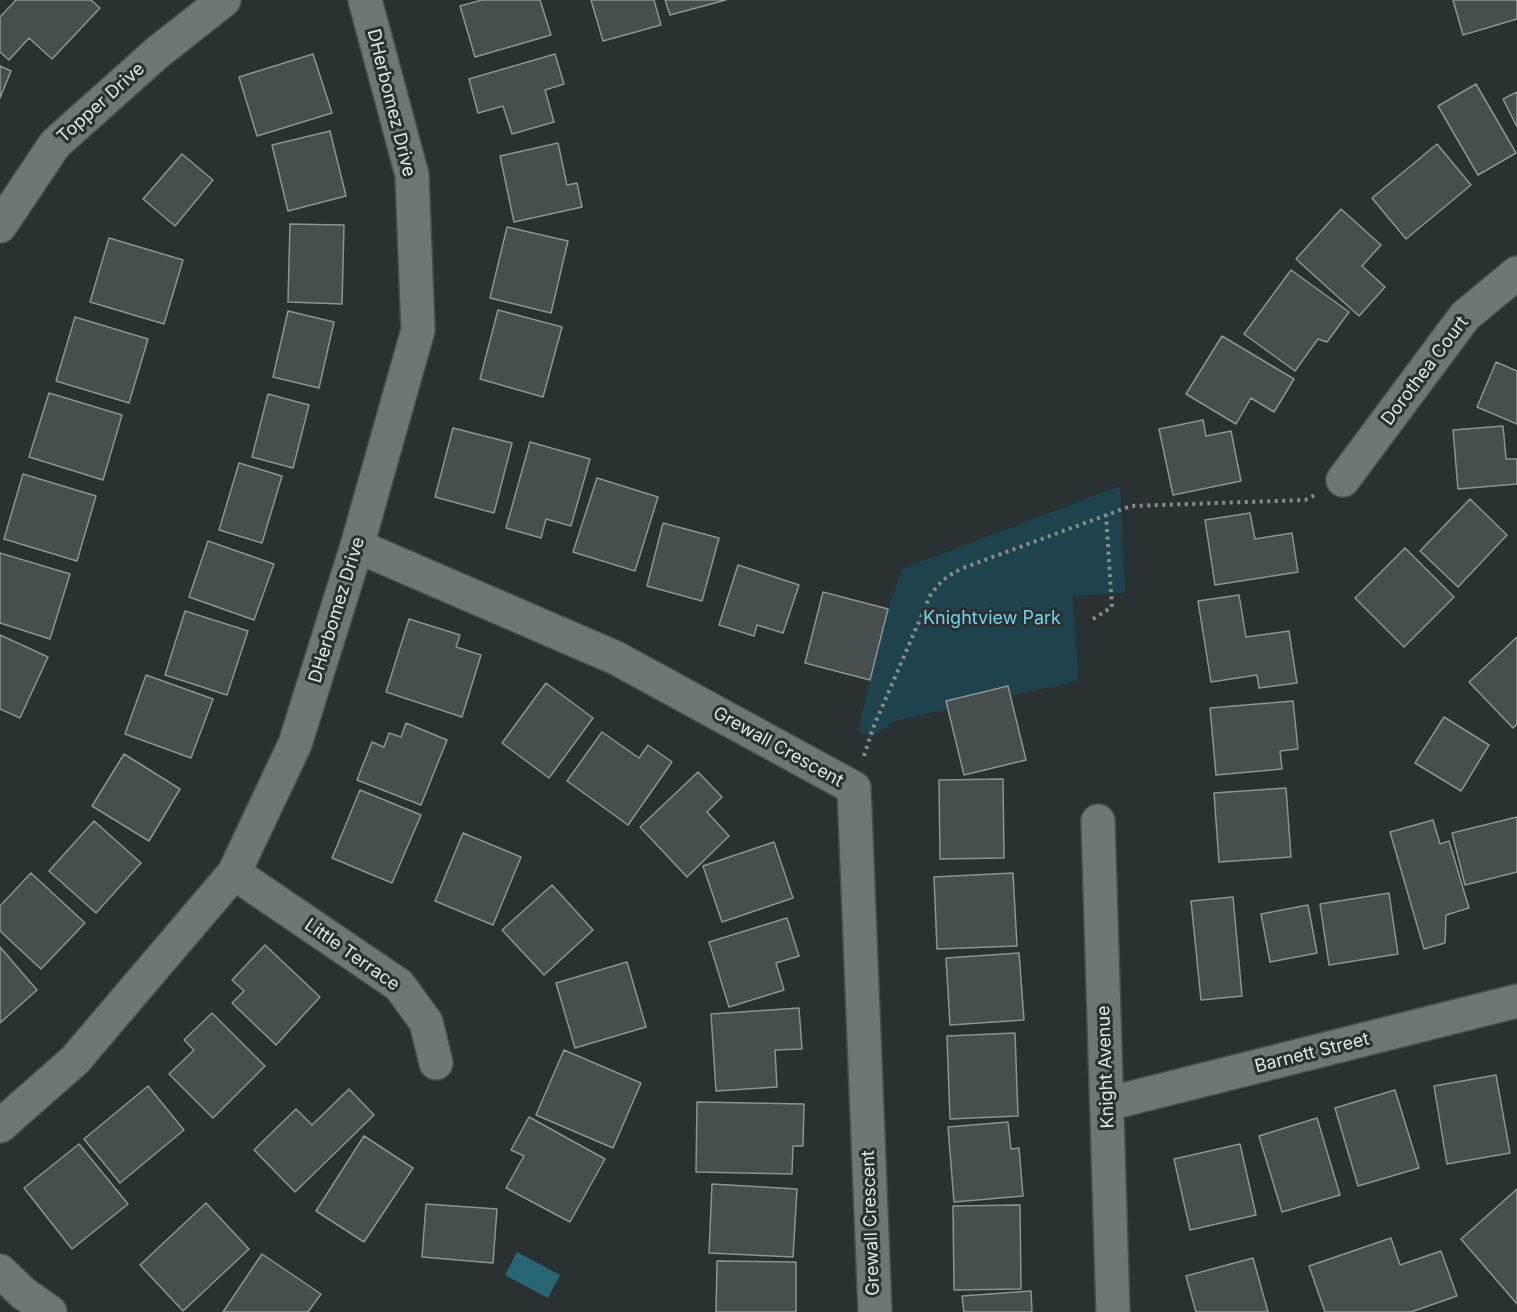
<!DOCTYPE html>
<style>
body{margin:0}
canvas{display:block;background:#2a3133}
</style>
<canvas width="1517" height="1312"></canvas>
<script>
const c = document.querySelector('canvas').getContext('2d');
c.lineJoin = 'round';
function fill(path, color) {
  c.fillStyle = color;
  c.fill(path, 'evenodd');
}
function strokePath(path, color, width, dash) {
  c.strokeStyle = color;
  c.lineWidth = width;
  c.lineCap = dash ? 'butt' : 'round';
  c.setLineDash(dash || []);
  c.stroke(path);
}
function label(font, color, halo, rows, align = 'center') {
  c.font = font + ' Inter,sans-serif';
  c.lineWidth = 6;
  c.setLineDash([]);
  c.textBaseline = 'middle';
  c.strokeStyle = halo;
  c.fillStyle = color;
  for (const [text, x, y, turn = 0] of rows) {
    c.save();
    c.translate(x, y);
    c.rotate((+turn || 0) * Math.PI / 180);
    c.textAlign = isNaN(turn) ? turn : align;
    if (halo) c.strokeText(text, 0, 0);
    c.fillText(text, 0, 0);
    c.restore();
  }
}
const green = new Path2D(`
 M1120,486L1125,593L1073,596L1078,681L894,721L872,738L858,730L888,609L902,569Z`);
const water = new Path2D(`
 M517,1252L560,1275L548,1298L505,1275Z`);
const building = new Path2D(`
 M16,0H91L100,8L52,59L29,38L9,60L0,52V17Z
 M482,0H540L551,35L475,57L460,6Z
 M591,0H654L661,25L603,41Z
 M665,0H726L670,15Z
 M1453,0H1517V19L1463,35Z
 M313,54L332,113L257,136L239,77Z
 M555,54L564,84L545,90L554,122L512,134L503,106L478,113L469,79Z
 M0,66L11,71L0,98Z
 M1476,84L1516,153L1478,175L1438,106Z
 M1517,92V127L1503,99Z
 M330,131L346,196L288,211L272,145Z
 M558,143L567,185L577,183L582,207L514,222L500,156Z
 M1437,144L1471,185L1406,239L1372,198Z
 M182,154L213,180L175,226L143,199Z
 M1341,209L1381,245L1362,266L1385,287L1359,316L1296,259Z
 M290,224L344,225L342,304L288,302Z
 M507,227L568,241L551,313L490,298Z
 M109,238L183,260L164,324L90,302Z
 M1291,270L1349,312L1327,342L1318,339L1295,371L1244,334Z
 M498,310L562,327L543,397L480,379Z
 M288,311L334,322L319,388L273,377Z
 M75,317L148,339L129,403L56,381Z
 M1222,336L1294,379L1274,412L1251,398L1236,424L1186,394Z
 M1496,362L1517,371V424L1477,407Z
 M49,393L122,415L103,480L29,457Z
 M268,394L309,405L293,468L252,457Z
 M1203,420L1206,436L1231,431L1241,481L1173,495L1159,429Z
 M1503,426L1506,459H1517V484L1458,489L1453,430Z
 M453,428L512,443L494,513L435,497Z
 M530,442L590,459L571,526L546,519L541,538L506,528Z
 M239,463L282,476L262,543L219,530Z
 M23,474L96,496L77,561L4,539Z
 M597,478L658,497L635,571L573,552Z
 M1470,499L1507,535L1458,587L1420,551Z
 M1250,513L1255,539L1292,533L1298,572L1215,585L1205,520Z
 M663,523L719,538L702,601L647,586Z
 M208,541L274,564L254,620L189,597Z
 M1405,548L1454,597L1404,647L1355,598Z
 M0,553L70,574L50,639L0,623Z
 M738,565L799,585L783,633L757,625L754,636L719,625Z
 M823,592L888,609L870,680L805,663Z
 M1239,595L1246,637L1289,631L1297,683L1259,688L1257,675L1211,682L1198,601Z
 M185,611L248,631L227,695L165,675Z
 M409,619L460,635L456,647L481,655L462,717L386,692Z
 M0,635L48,657L20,718L0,709Z
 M1517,637V724L1513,728L1469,682Z
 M146,675L213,699L191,758L125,734Z
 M546,683L593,718L549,778L502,743Z
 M1008,686L1026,760L964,775L946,701Z
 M1293,701L1298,749L1280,751L1282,769L1216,775L1210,708Z
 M1444,717L1489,745L1461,791L1415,763Z
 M406,723L447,740L421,805L357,780L372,742L384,747L389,733L401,737Z
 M602,732L639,758L648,745L672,762L628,825L567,781Z
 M124,754L180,789L149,841L92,806Z
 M698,772L722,797L707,812L729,836L687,877L640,827Z
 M1003,779L1004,858L940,859L939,780Z
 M1286,788L1291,857L1219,862L1214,793Z
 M360,790L421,815L392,883L332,858Z
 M1517,817V872L1465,885L1452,833Z
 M1433,820L1440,844L1449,841L1469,908L1446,915L1445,943L1424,949L1390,832Z
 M94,821L141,863L96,913L49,871Z
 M463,833L521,857L493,925L435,901Z
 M774,842L793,898L722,922L703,866Z
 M31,873L85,923L41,969L0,931V906Z
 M1013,873L1017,946L937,949L934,877Z
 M552,885L593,930L544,975L502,930Z
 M1389,893L1398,954L1329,965L1320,904Z
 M1233,897L1242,996L1201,1000L1191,901Z
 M1308,905L1317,953L1270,962L1261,914Z
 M787,918L799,956L776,963L784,990L729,1007L709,942Z
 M265,945L320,997L276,1045L232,1003L244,991L232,980Z
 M0,947L37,990L0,1023Z
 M1019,953L1024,1020L950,1025L946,958Z
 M627,962L646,1027L575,1048L556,983Z
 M799,1008L802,1049L775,1050L777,1087L716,1091L711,1014Z
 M212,1013L265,1066L213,1118L169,1074L194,1050L184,1040Z
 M1015,1033L1018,1116L950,1119L947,1036Z
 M564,1050L641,1083L613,1148L536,1115Z
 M1496,1075L1510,1153L1447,1164L1434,1086Z
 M148,1086L184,1130L120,1183L84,1139Z
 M349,1089L374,1115L295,1192L254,1150L296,1109L312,1125Z
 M1395,1090L1419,1168L1358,1186L1335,1108Z
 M697,1102L804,1104L803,1146H793L792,1174L696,1172Z
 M529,1117L605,1159L570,1222L506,1188L524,1156L511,1150Z
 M1317,1118L1340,1195L1282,1212L1259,1136Z
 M1008,1122L1011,1149L1019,1148L1023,1196L954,1202L948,1127Z
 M364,1136L413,1168L364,1242L316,1211Z
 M79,1144L128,1204L72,1249L24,1188Z
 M1240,1144L1256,1215L1190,1230L1174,1159Z
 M712,1184L797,1189L793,1257L709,1253Z
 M1517,1189V1304L1461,1239Z
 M206,1203L249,1249L183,1311L140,1265Z
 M426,1204L497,1209L493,1263L422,1257Z
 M1020,1205L1021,1289L954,1290L953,1206Z
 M1391,1238L1400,1265L1441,1251L1457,1296L1411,1312H1325L1309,1266Z
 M262,1254L321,1294L308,1312H223Z
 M1253,1258L1268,1312H1196L1186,1276Z
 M717,1261L796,1262V1312H716Z
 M1031,1291L1032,1312H964L962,1296Z`);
const path = new Path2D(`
 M1093,619L1112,607L1106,515
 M864,756L873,728L930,596C940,581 947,576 963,568L1131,506L1305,500L1317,494`);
const minor = new Path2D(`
 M0,226L55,144L158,52L224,0
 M1343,480L1465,316L1517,273
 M357,546L616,658L854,788L875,1312
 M1098,821L1113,1312
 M234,873L399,985L426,1022L436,1063
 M1107,1104L1517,1001
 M0,1126L75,1060L234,873L295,744L357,546L418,330L412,175L365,0
 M0,1271L23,1293L50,1312`);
const streetNames = [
 ["Topper Drive",101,103,-42],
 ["DHerbomez Drive",391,103,76],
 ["Dorothea Court",1425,371,-53],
 ["DHerbomez Drive",337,610,-73],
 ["Grewall Crescent",778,747,29],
 ["Little Terrace",352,955,35],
 ["Barnett Street",1312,1053,-14],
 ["Knight Avenue",1106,1067,-92],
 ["Grewall Crescent",871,1223,-92]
];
const parkNames = [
 ["Knightview Park",992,619]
];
fill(green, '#1e434c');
fill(water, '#286673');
fill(building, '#474e50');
strokePath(building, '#8b9395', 1.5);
strokePath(minor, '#484e50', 36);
strokePath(path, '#868c8e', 4, [3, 4.5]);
strokePath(minor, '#6e7678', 33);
label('18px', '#e0e5e6', '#2a3133', streetNames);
label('18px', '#72d3e8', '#2a3133', parkNames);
</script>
